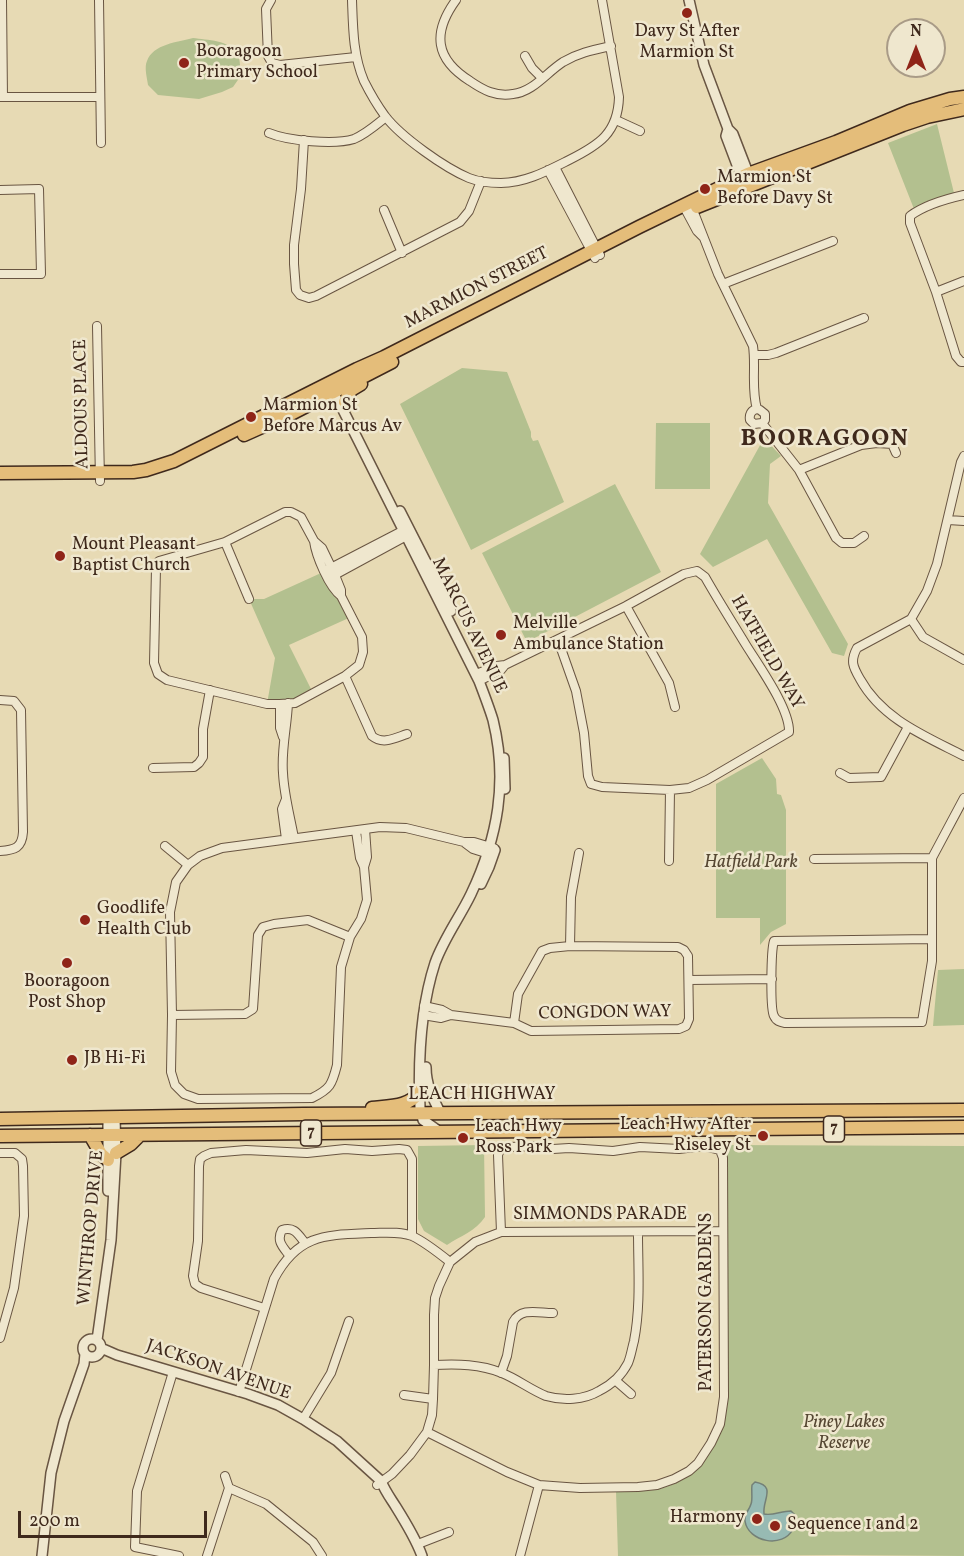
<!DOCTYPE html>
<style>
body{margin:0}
#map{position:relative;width:964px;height:1556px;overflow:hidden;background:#e7dab4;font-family:Vollkorn,serif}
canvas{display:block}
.north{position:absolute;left:886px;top:18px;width:60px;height:60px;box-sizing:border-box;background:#efe7ce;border:2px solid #a99b87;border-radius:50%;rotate:0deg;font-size:16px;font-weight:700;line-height:24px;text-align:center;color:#3f291c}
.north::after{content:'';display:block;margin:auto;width:21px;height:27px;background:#8f2418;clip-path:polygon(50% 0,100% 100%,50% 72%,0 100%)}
.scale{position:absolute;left:18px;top:1511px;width:189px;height:27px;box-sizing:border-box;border:3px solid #3f291c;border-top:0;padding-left:8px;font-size:18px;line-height:21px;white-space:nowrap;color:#3f291c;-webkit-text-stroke:4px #efe7ce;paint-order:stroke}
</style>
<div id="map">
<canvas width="964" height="1556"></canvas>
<div class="north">N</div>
<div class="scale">200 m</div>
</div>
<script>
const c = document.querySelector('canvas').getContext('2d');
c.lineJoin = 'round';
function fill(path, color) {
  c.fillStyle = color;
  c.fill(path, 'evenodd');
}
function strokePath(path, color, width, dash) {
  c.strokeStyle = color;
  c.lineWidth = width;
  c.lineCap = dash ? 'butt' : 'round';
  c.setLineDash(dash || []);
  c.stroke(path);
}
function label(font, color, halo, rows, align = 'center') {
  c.font = font + ' Vollkorn,serif';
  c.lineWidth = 5;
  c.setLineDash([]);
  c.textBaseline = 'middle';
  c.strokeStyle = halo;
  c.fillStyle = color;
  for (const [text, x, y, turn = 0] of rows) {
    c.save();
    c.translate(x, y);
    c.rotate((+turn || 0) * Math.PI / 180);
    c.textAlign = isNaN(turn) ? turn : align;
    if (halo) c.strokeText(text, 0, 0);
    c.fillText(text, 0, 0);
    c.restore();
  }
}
const green = new Path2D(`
 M193,38C207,40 230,40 237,54C241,59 240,70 240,77L233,87L222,92L199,99L158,95L148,85C147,78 144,67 147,61C153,44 178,42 193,38Z
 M937,124L954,193L914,209L888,143Z
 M462,368L507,372L531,432V437L533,441L538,440L564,502L471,550L400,404Z
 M656,423H710V489H655Z
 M764,438L781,456L770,464L768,503L848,644L844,656L832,653L767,539L713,567L700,554Z
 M615,484L661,572L527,642L482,553Z
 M332,568L351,617L289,645L313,693L295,703L267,704L275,658L249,599H264Z
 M762,758L776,779L777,794L781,795L786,810V924L771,932L760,945V918H716V784Z
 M964,969V1025L933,1026L938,970Z
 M484,1145L485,1217C476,1231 460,1236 447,1245L424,1231L418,1219V1146Z
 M725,1145L964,1146V1556L840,1555L618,1556L616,1491C630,1491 646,1492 659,1489C703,1478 720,1444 728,1403Z`);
const water = new Path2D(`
 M755,1482C777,1486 762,1500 764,1514C773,1516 781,1511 791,1511L795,1515C794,1519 795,1526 793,1529C783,1549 748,1542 745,1521C744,1513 749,1511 751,1504C753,1499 751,1491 752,1485Z`);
const minor = new Path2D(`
 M2,0L3,97
 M99,0L101,143
 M271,0L266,9L268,56L272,63L280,65L356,57
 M352,0C353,28 353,55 364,81C370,93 377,105 385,116C401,137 445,168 469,178C479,182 490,183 501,183C525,183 547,171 569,160C599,145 618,133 619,97L602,0
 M456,0C432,33 435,59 470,81C483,90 496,97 513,94C533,92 546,73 563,62C578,53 593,50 611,46
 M525,56L532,68L542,78
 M0,97H100
 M616,120L640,131
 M269,133C288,141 335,145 354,139C366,134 376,125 386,117
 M304,140L301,189L294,245V264L296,290L300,295L309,298L316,296L460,222L469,211L481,181
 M555,167L600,255
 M548,170L595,258
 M0,190L39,189L41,274H0
 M964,195C946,199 925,205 910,216V223L936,292L956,356L961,362H964
 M683,205L697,231L703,237
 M691,205L718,274L753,346C756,367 751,389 757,409L760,410L765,414V420L762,423
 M384,210L402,253
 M723,284L833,241
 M936,292L964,281
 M97,326L100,481
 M754,355H768L776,353L864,318
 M757,409C751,410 749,415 750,420L754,424L762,423
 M762,423L799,470L836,538L842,543H854L864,536
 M889,437L896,453
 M964,456L961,462L937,564L927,591L911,619L857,648C850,661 853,667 860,679C882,719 925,736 964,756
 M799,470L861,445L877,443L893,444
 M285,512H291L301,517L314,541L322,548L335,575L341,590V596L362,637L363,652L359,665L345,676L295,703L280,704H267L167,680L158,674L154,663L156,568L159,561L225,542Z
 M948,520L964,521
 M314,541C316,556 329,587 341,596
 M225,542L249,599
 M325,571L406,529
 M329,578L410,534
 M626,606L669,683L675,707
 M911,619L923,637L964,660
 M476,674L497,666L505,665
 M345,676L372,736C383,745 395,738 407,734
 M479,681L501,670L505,665L626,606L684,574L697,571L705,577C718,600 732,622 746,645C759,666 790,709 789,732L707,780L689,788L670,790L602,787L591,784L588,776L584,733L576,691L558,640
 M0,700L14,701L21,710L23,832C22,848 15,850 0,851
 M288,703C287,727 281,750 283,773C284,795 290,816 294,838
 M280,704V728L283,737
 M153,768L194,767L199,763L203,757V729L210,690
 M840,773L849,778L881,777L908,727
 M365,829L367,857L364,867L367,900L361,919L350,937L341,967L337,1065C332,1085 330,1089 312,1098L198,1099L184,1094L175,1085L171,1072L172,1015L170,912L176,882L188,865L200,856L222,848L380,827L406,828L464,842H474L494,848
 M356,831L360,858L364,867
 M286,839L282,809L286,799
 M465,843L473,849L492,855
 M165,846L188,865
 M814,859L932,858
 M669,861L670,790
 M932,939L774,941C771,950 770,1009 774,1016C776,1021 780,1022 785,1023L922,1022L932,961V858L964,798
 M570,946L571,897L579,853
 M689,980L772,979
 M424,1006L442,1010L451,1015L514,1023L531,1031L679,1029L686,1026L689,1019L688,956L684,950L678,947L570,946L550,948L542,951L518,994L514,1023
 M172,1015L245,1014L253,1009L258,935L263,927L274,924L308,920L350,937
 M423,1015L441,1018L451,1015
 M0,1153H15L22,1159L23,1166L24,1216L14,1288L0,1338
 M289,1255C283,1247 276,1241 282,1230C294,1226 298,1234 305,1243
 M264,1308L201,1288L195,1284L193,1276L198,1241L199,1166L200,1159L204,1156L211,1153L246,1150L307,1153L345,1149L372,1151L399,1149L407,1150L412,1159V1236
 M434,1365C458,1364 480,1364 502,1373C517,1379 531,1390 546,1396C563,1401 584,1400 599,1391C611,1385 622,1375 628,1363C631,1356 632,1348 634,1341C641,1305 638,1268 638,1232
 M173,1372L137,1491L135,1547L179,1556
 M501,1373L507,1356L513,1322C521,1307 538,1313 553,1313
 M615,1380L631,1394
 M239,1392L274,1279C298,1234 325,1235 371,1233C384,1233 400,1231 412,1236C423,1241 440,1254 450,1262
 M404,1395L433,1399
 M303,1419L331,1373L349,1321
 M427,1432L507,1472L539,1485L580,1488L638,1487L657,1485L674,1479L689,1471L698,1463L711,1443L720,1424L724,1397L723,1158L720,1150L703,1146L679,1149L640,1147L613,1151L569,1148L553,1149L542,1146L507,1147L500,1150L498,1155L501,1232
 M377,1485L392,1474L410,1455L427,1432L432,1415L433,1399L434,1365V1315L435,1298L439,1286L450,1262L475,1242L501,1232L722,1231
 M229,1488L266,1504L313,1542L322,1556
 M418,1544L449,1532
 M207,1556L229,1488L225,1476
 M520,1556L539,1485`);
const tertiary = new Path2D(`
 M689,0L704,65L728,129L733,134L750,178
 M728,129L726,136L743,181
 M330,387L343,410L479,681C484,694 489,707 493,720C508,781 498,837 471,894C460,917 444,938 435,963C420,1009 418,1060 420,1108L423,1120L440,1132
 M400,511L451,611
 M504,758L505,789
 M481,884L489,867L495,850
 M426,1067C426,1085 433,1099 441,1114
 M108,1118V1191
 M83 1348a9 9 0 1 1 18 0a9 9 0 1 1-18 0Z
 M97,1340L111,1240L116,1153L115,1118
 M101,1348L117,1355L248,1394L278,1405L303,1419L337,1441L381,1481C385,1491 391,1499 396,1507C406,1523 416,1539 422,1556
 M42,1556L51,1473L64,1421L84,1364L85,1354`);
const primary = new Path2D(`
 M697,207L903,125L927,117L964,109
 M345,402L351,390L361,384
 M244,435L291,414L392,362
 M0,473L133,472L146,470L174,461L357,369L384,357L639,227L748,174L836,142L910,111L950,99L964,97`);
const trunk = new Path2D(`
 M372,1108C390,1106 410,1107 420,1091
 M0,1119L303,1114L964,1110
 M90,1135L101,1154L108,1160
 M0,1136L964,1127
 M116,1153L131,1144L140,1135`);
const markers = [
 [687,13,6,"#8f2418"],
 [184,63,6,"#8f2418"],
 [705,189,6,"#8f2418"],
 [251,417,6,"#8f2418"],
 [60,556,6,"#8f2418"],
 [501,635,6,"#8f2418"],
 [85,920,6,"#8f2418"],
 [67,963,6,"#8f2418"],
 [72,1060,6,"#8f2418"],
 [763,1136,6,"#8f2418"],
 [463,1138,6,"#8f2418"],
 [757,1519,6,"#8f2418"],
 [775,1526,6,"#8f2418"]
];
const shields = [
 [834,1129,21],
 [311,1133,21]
];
const shieldNames = [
 ["7",834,1129],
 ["7",311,1133]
];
const poiNames = [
 ["Davy St After",687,33,"center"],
 ["Marmion St",687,54,"center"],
 ["Booragoon",196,53],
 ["Primary School",196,74],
 ["Marmion St",717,179],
 ["Before Davy St",717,200],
 ["Marmion St",263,407],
 ["Before Marcus Av",263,428],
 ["Mount Pleasant",72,546],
 ["Baptist Church",72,567],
 ["Melville",513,625],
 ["Ambulance Station",513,646],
 ["Goodlife",97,910],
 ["Health Club",97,931],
 ["Booragoon",67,983,"center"],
 ["Post Shop",67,1004,"center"],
 ["JB Hi-Fi",84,1060],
 ["Leach Hwy After",751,1126,"right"],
 ["Riseley St",751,1147,"right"],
 ["Leach Hwy",475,1128],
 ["Ross Park",475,1149],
 ["Harmony",745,1519,"right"],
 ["Sequence 1 and 2",787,1526]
];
const streetNames = [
 ["MARMION STREET",477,289,-27],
 ["ALDOUS PLACE",83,404,-91],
 ["MARCUS AVENUE",468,626,64],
 ["HATFIELD WAY",766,653,60],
 ["CONGDON WAY",605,1014,-1],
 ["LEACH HIGHWAY",482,1096],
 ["SIMMONDS PARADE",600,1216],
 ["WINTHROP DRIVE",92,1228,-85],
 ["PATERSON GARDENS",708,1302,-90],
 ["JACKSON AVENUE",218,1371,19]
];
const parkNames = [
 ["Hatfield Park",751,864],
 ["Piney Lakes",844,1424],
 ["Reserve",844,1445]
];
const districtNames = [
 ["BOORAGOON",825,441]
];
fill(green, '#b3c08f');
fill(water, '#97bab3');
strokePath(water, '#748077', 1.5);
strokePath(minor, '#695542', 10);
strokePath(tertiary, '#695542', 12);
strokePath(primary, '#3f291c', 15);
strokePath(trunk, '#3f291c', 15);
strokePath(minor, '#efe7ce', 8);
strokePath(tertiary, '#efe7ce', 9);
strokePath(primary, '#e4bd7a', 12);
strokePath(trunk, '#e4bd7a', 12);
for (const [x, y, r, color] of markers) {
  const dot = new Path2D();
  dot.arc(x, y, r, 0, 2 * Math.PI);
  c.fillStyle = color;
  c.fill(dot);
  strokePath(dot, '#efe7ce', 2);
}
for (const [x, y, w] of shields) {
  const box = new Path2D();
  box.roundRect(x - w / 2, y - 13, w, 26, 4.5);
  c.fillStyle = '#efe7ce';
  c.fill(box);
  strokePath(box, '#3f291c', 1.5);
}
label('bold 16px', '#3f291c', null, shieldNames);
label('18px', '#3f291c', '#efe7ce', poiNames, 'left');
label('18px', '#3f291c', '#efe7ce', streetNames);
label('italic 18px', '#564733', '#efe7ce', parkNames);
c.letterSpacing = '1.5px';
label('bold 24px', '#3f291c', '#efe7ce', districtNames);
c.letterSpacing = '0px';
</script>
